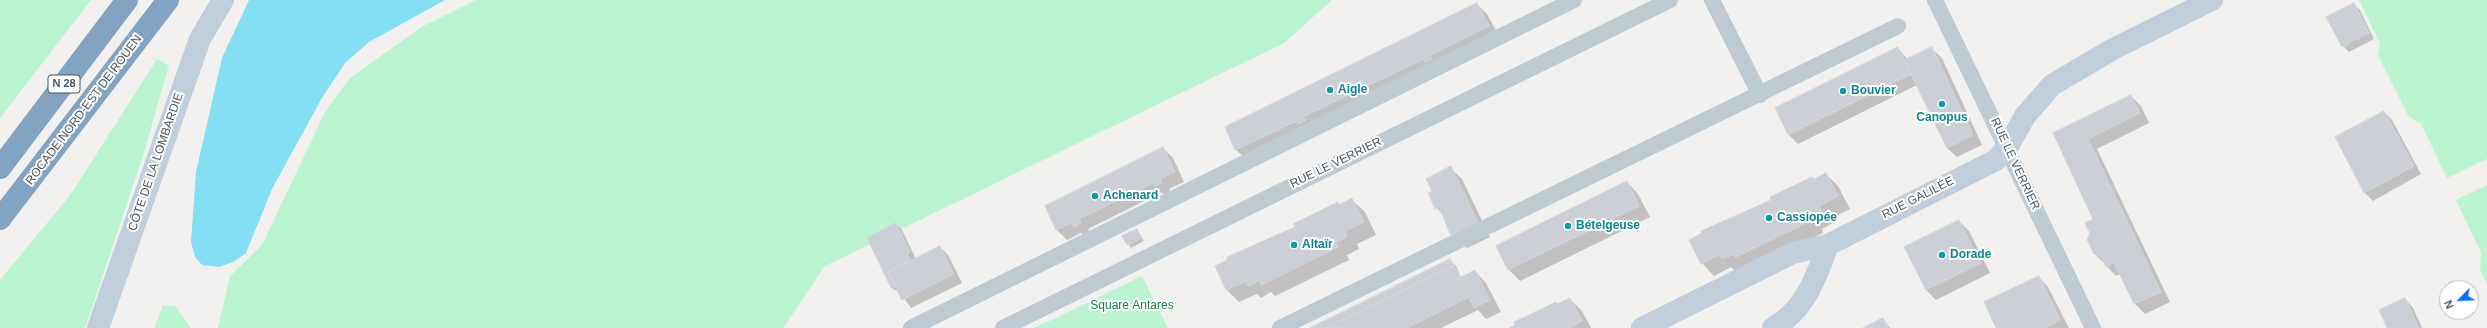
<!DOCTYPE html>
<meta charset="utf-8">
<style>
body{margin:0}
#map{position:relative;width:2487px;height:328px;overflow:hidden;background:#f3f0f0;font-family:Helvetica,sans-serif}
canvas{display:block}
.north{position:absolute;left:2439px;top:280px;width:40px;height:40px;box-sizing:border-box;background:#fff;border:1px solid #b5bbbf;border-radius:50%;rotate:246deg;font-size:11px;font-weight:700;line-height:16px;text-align:center;color:#465460}
.north::after{content:'';display:block;margin:auto;width:14px;height:18px;background:#0872f5;clip-path:polygon(50% 0,100% 100%,50% 72%,0 100%)}
</style>
<div id="map">
<canvas width="2487" height="328"></canvas>
<div class="north">N</div>
</div>
<script>
const c = document.querySelector('canvas').getContext('2d');
c.lineJoin = 'round';
function fill(path, color) {
  c.fillStyle = color;
  c.fill(path, 'evenodd');
}
function strokePath(path, color, width, dash) {
  c.strokeStyle = color;
  c.lineWidth = width;
  c.lineCap = dash ? 'butt' : 'round';
  c.setLineDash(dash || []);
  c.stroke(path);
}
function label(font, color, halo, rows, align = 'center') {
  c.font = font + ' Helvetica,sans-serif';
  c.lineWidth = 4;
  c.setLineDash([]);
  c.textBaseline = 'middle';
  c.strokeStyle = halo;
  c.fillStyle = color;
  for (const [text, x, y, turn = 0] of rows) {
    c.save();
    c.translate(x, y);
    c.rotate((+turn || 0) * Math.PI / 180);
    c.textAlign = isNaN(turn) ? turn : align;
    if (halo) c.strokeText(text, 0, 0);
    c.fillText(text, 0, 0);
    c.restore();
  }
}
const green = new Path2D(`
 M0,0H91L0,118Z
 M476,0H1332L1284,43L825,266L783,328H218L230,276L262,245L325,112L349,79L423,26Z
 M2359,0H2487V159L2447,178L2421,124L2409,117L2378,55L2380,44Z
 M157,59L169,65L143,156L85,328H0V280L71,194Z
 M2487,185V285L2480,269L2481,252L2456,200Z
 M1142,276L1168,328H1033L1047,322Z
 M163,306H175L191,328H154Z`);
const water = new Path2D(`
 M249,0H445L369,42L345,63L323,96L272,189L246,253L233,262L219,267L202,265L195,257L191,242L196,172L222,58Z`);
const shadow = new Path2D(`
 M1477,4L1487,14L1499,36L1246,159L1236,150L1226,128Z
 M2354,4L2360,10L2374,39L2349,52L2343,46Z
 M1898,48L1908,60L1932,49L1942,58L1982,145L1957,157L1947,148L1917,85L1798,144L1788,134Z
 M2131,96L2141,106L2149,123L2097,149L2170,302L2145,314L2135,304L2120,274L2116,276L2095,254V219L2054,133Z
 M2384,112L2392,120L2421,174L2373,201L2365,193L2336,138Z
 M1163,148L1173,158L1184,182L1169,189L1171,193L1165,196L1162,192L1088,229L1090,233L1085,236L1081,233L1067,240L1057,230L1046,206Z
 M1450,168L1462,179L1490,237L1467,248L1451,234L1446,218L1436,207L1434,192Z
 M1826,174L1838,186L1850,209L1831,218L1833,223L1822,229L1823,233L1750,269L1735,271L1731,267L1714,276L1702,263L1773,200Z
 M1627,182L1638,194L1650,217L1520,281L1509,270Z
 M1352,200L1365,212L1376,235L1357,244L1359,249L1347,255L1349,260L1275,296L1271,292L1261,298L1257,294L1239,302L1227,290L1216,266Z
 M1959,221L1969,231L1990,273L1936,300L1926,290Z
 M896,224L902,230L916,259L940,247L948,255L962,283L911,308L900,293L892,288L869,238Z
 M1137,230L1144,241L1131,248L1124,237Z
 M1450,260L1456,266L1461,278L1475,271L1486,283L1501,312L1486,319L1478,310L1441,328H1312Z
 M2039,277L2048,287L2069,328H1997Z
 M1570,299L1582,311L1591,328H1511Z
 M2405,299L2413,308L2422,328H2388Z
 M1883,319L1890,328H1865Z`);
const building = new Path2D(`
 M1477,3L1489,26L1430,55L1432,59L1426,63L1423,59L1303,117L1305,121L1298,124L1297,121L1235,150L1225,127Z
 M2354,3L2369,33L2342,47L2326,17Z
 M1898,47L1911,74L1788,135L1775,108Z
 M1932,47L1973,135L1947,148L1904,60Z
 M2131,95L2140,113L2088,139L2161,292L2134,304L2114,263L2106,267L2101,256L2094,254L2087,240L2090,233L2085,223L2093,219L2053,133Z
 M2384,111L2414,166L2364,193L2335,137Z
 M1163,147L1175,172L1160,179L1162,183L1155,186L1153,183L1079,219L1081,223L1074,227L1072,223L1056,230L1045,206Z
 M1451,166L1479,225L1455,237L1453,233L1450,234L1439,206L1435,209L1428,193L1432,191L1426,179Z
 M1826,173L1838,196L1819,206L1821,211L1810,216L1812,220L1736,257L1734,254L1722,259L1719,255L1701,264L1689,240L1702,233L1701,231L1771,200L1770,197L1812,177L1814,179Z
 M1627,181L1639,206L1508,270L1496,246Z
 M1352,198L1364,222L1345,231L1347,237L1336,242L1338,247L1262,285L1259,280L1248,286L1246,281L1226,290L1215,266L1227,260V257L1295,227L1293,224L1338,202L1339,205Z
 M1959,220L1981,263L1926,290L1904,247Z
 M896,223L910,252L907,254L910,261L888,272L896,286L891,288L867,238Z
 M1137,229L1142,238L1127,245L1122,236Z
 M940,246L954,274L902,300L888,272Z
 M1450,259L1454,266L1326,328H1310Z
 M1454,266L1460,278L1455,280L1448,268Z
 M1448,268L1455,280L1475,270L1490,300L1474,308L1469,297L1407,328H1326Z
 M2039,276L2060,320L2044,328H1996L1984,302Z
 M1570,298L1582,321L1569,328H1509L1515,325L1514,322L1556,302L1557,304Z
 M2405,298L2419,328H2387L2379,310Z
 M1883,318L1888,328H1863Z`);
const street = new Path2D(`
 M1712,0L1760,95
 M1935,0L2093,328
 M911,328L1574,0
 M1003,328L1670,0
 M1280,328L1898,26`);
const secondary = new Path2D(`
 M98,328L200,39L223,0
 M1642,328L1793,253L1828,245L1996,160L2007,148L2025,116L2052,85L2113,49L2212,0
 M1773,328C1805,310 1816,278 1828,245`);
const highway = new Path2D(`
 M0,168L127,0
 M0,219L168,0`);
const markers = [
 [1330,90,4,"#0f9aa8"],
 [1843,91,4,"#0f9aa8"],
 [1942,104,4,"#0f9aa8"],
 [1095,196,4,"#0f9aa8"],
 [1769,218,4,"#0f9aa8"],
 [1568,226,4,"#0f9aa8"],
 [1294,245,4,"#0f9aa8"],
 [1942,255,4,"#0f9aa8"]
];
const shields = [
 [64,84,32]
];
const shieldNames = [
 ["N 28",64,84]
];
const cultureNames = [
 ["Aigle",1338,90],
 ["Bouvier",1851,91],
 ["Canopus",1942,118,"center"],
 ["Achenard",1103,196],
 ["Cassiopée",1777,218],
 ["Bételgeuse",1576,226],
 ["Altaïr",1302,245],
 ["Dorade",1950,255]
];
const streetNames = [
 ["ROCADE NORD-EST DE ROUEN",84,110,-53],
 ["CÔTE DE LA LOMBARDIE",156,162,-71],
 ["RUE LE VERRIER",1336,163,-26],
 ["RUE LE VERRIER",2015,164,65],
 ["RUE GALILÉE",1918,198,-27]
];
const parkNames = [
 ["Square Antares",1132,306]
];
fill(green, '#bbf4d0');
fill(water, '#84def4');
fill(shadow, '#0003');
fill(building, '#cccfd6');
strokePath(building, '#d4d6dc', 1);
strokePath(street, '#bfcbd3', 16);
strokePath(secondary, '#c1cedb', 22);
strokePath(highway, '#83a3c3', 22);
for (const [x, y, r, color] of markers) {
  const dot = new Path2D();
  dot.arc(x, y, r, 0, 2 * Math.PI);
  c.fillStyle = color;
  c.fill(dot);
  strokePath(dot, '#fff', 1.5);
}
for (const [x, y, w] of shields) {
  const box = new Path2D();
  box.roundRect(x - w / 2, y - 9, w, 18, 3);
  c.fillStyle = '#fff';
  c.fill(box);
  strokePath(box, '#465460', 1);
}
label('bold 11px', '#465460', null, shieldNames);
label('bold 12px', '#0d838f', '#fff', cultureNames, 'left');
label('12px', '#465460', '#fff', streetNames);
label('12px', '#0e8348', '#fff', parkNames);
</script>
